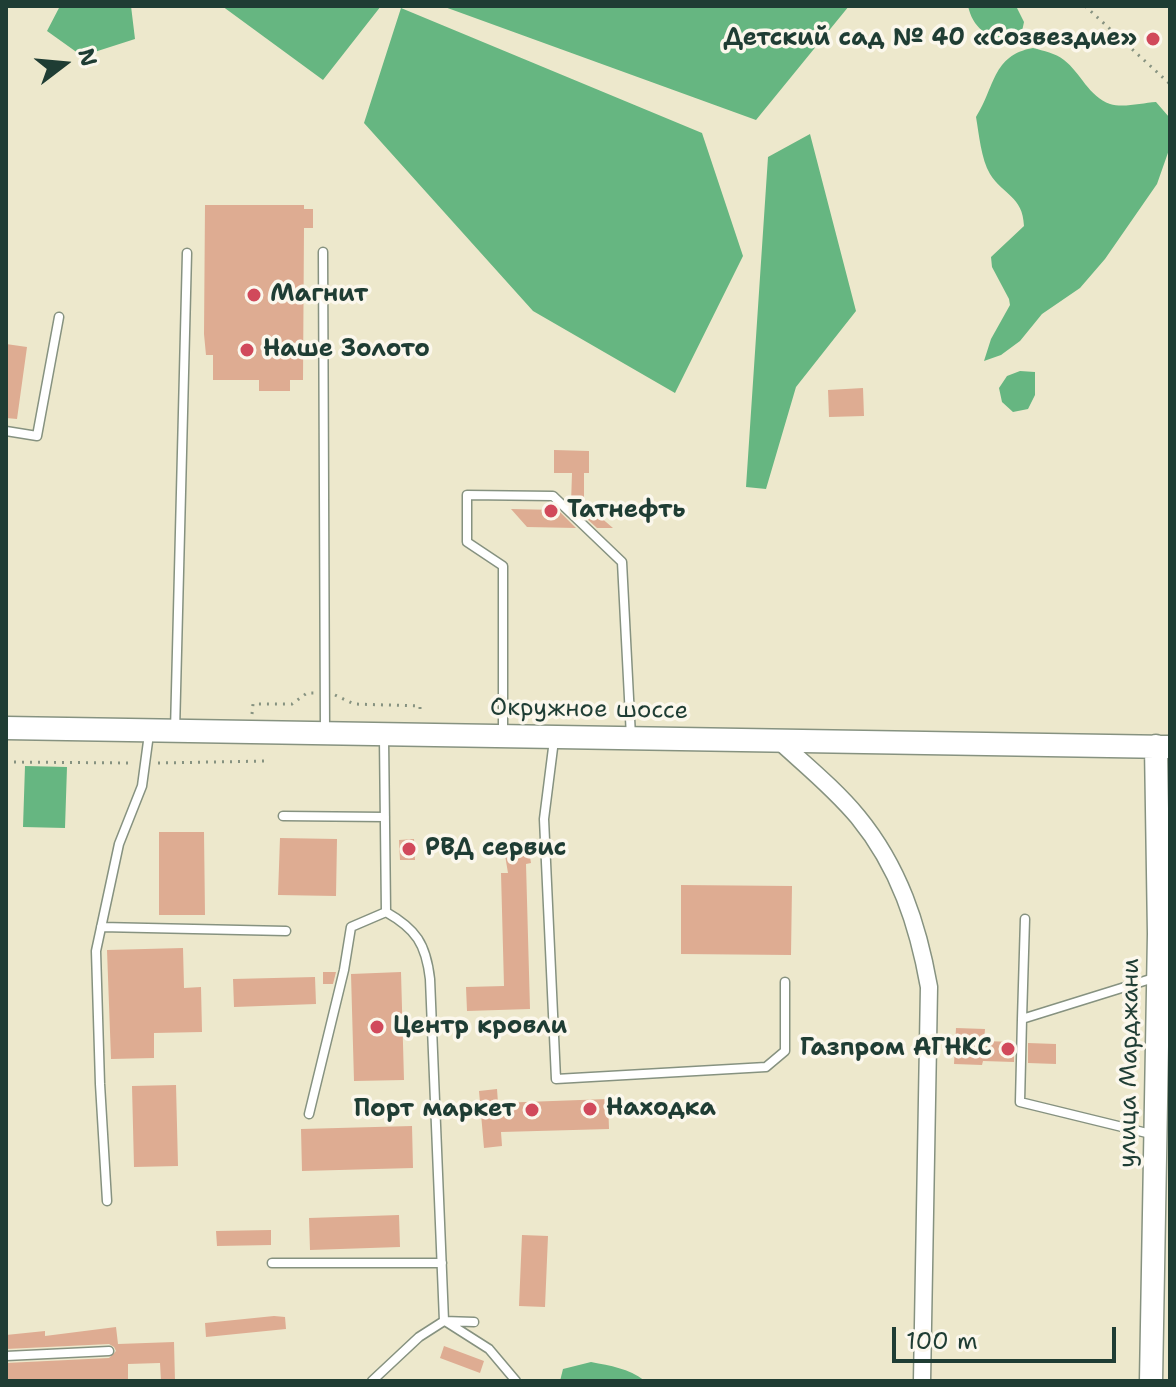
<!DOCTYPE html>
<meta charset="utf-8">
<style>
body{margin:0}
#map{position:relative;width:1176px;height:1387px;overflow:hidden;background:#ede8cc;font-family:"Shantell Sans",sans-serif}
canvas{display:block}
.frame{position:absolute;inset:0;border:8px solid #1f3d34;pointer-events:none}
.north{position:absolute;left:24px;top:24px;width:80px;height:80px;-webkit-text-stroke:6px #fbf7ec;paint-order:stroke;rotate:74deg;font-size:22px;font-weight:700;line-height:32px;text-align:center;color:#1f3d34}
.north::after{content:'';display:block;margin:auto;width:28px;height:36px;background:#1f3d34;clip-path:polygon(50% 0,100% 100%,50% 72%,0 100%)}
.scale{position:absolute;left:892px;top:1327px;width:224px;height:36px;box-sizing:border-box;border:4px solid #1f3d34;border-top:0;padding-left:10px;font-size:24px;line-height:28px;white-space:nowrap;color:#1f3d34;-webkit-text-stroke:6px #fbf7ec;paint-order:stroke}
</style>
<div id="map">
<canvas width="1176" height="1387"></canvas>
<div class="frame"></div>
<div class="north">N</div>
<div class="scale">100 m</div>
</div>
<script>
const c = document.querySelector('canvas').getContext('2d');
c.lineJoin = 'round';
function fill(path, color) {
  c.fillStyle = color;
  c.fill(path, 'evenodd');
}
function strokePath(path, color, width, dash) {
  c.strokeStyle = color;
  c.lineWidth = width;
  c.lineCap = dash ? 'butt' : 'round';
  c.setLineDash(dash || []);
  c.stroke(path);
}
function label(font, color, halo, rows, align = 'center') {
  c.font = font + ' "Shantell Sans",sans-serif';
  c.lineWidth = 7;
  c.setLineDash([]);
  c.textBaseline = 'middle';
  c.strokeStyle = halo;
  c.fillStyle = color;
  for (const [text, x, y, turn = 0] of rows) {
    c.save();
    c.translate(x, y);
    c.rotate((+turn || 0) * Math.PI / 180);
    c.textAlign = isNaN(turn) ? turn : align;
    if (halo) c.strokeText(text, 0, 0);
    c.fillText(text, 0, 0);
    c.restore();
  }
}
const forest = new Path2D(`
 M60,6H131L135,39L82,56L47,31Z
 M222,6H381L323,80Z
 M442,6H849L756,120Z
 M968,6H1016L1024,22L1021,36C996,44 974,33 968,6Z
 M401,8L702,133L743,256L675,393L533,311L364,123Z
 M1033,48C1044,51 1055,53 1064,60C1080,72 1089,97 1110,104C1123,108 1142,103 1156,102L1169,117L1170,126V147L1157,184L1105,259L1080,288L1042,314L1020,341L1001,355L984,361L991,339L1010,305L1009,299L992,267L991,257L1024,226C1023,196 1003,195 990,174C981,159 979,134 976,117C995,88 992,55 1033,48Z
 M810,134L856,311L796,387L766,489L746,487L768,157Z
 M1020,371L1035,372V395L1028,409L1013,412L1002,402L999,388L1007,376Z
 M25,766L67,767L65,828L23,827Z
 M591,1362C611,1366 628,1368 645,1381H560L563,1369Z`);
const building = new Path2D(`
 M205,205H304V209H313V228H304L303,380H290V391H259V380H213V355H206L204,334Z
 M6,344L27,347L17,419L6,418Z
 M863,388L864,416L829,417L828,390Z
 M554,450L589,451V473H584V510H592L613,528H597L571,504L572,473H554Z
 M511,509L558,510L576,528L527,527Z
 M159,832H204L205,915H159Z
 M280,838L337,839L336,896L278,895Z
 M414,839L415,860H400L399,840Z
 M529,851L531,863L526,864L530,1009L467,1011L466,987L504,986L501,873H508L505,855Z
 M681,885L792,886L791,955L681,954Z
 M183,948L184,988L201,987L202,1032L154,1033V1058L111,1059L107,950Z
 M323,972H336L333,984H323Z
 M401,972L404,1080L354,1081L351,974Z
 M315,977L316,1004L234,1007L233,979Z
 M956,1028L985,1029L984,1041L1014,1042V1062L983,1061L982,1065L954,1064Z
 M1028,1043L1056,1044V1064L1028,1063Z
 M176,1085L178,1166L134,1167L132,1086Z
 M497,1089L498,1103L608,1099L609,1129L501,1132L502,1146L484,1148L479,1091Z
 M412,1126L413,1168L302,1171L301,1129Z
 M399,1215L400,1247L310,1250L309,1218Z
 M271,1230V1245L217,1246L216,1231Z
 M522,1235L548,1236L545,1307L519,1306Z
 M274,1316L285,1317L286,1329L206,1337L205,1323Z
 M116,1327L118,1344L174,1342L175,1381H161L160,1363L128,1364V1381H7L6,1363L109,1358L116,1351L114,1347L109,1344L6,1349V1335L45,1331V1336Z
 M444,1346L484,1361L480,1373L440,1358Z`);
const path = new Path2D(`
 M1085,6L1170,84
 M335,695L354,704L420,706V715
 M252,714L253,704H292L307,693H315
 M6,762L134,763
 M158,763L267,761`);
const lane = new Path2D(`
 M323,252L325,732
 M6,431L37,436L59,317
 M175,731L187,253
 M503,733V566L467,542V495L553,496L622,562L631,737
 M384,738L386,912C416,929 426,944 430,979L444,1321
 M554,740L544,819L556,1079L766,1067L785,1051V982
 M283,816L385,817
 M101,927L286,931
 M1022,1019L1025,919
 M309,1114L344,970L351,927L386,912
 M1155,1135L1020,1102L1022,1019L1157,977
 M107,1201L100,1084L96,951L119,844L142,786L149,734
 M272,1263H442
 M445,1321L489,1349L516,1381
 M6,1356L109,1351
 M372,1381L419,1337L444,1321L474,1322`);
const street = new Path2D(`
 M777,739C804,764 834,788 858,817C899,867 918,925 929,987L922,1381`);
const secondary = new Path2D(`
 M6,728L1170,747
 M1151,1381L1159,934L1156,746`);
const markers = [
 [1153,39,8,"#d1495b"],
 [254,295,8,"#d1495b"],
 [247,350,8,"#d1495b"],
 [551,511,8,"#d1495b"],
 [409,849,8,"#d1495b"],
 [377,1027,8,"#d1495b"],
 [1008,1049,8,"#d1495b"],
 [590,1109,8,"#d1495b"],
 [532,1110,8,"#d1495b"]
];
const poiNames = [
 ["Детский сад № 40 «Созвездие»",1137,39,"right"],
 ["Магнит",270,295],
 ["Наше Золото",263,350],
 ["Татнефть",567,511],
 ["РВД сервис",425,849],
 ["Центр кровли",393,1027],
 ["Газпром АГНКС",992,1049,"right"],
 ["Находка",606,1109],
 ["Порт маркет",516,1110,"right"]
];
const streetNames = [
 ["Окружное шоссе",589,710,1],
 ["улица Марджани",1130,1063,-89]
];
fill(forest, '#66b681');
fill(building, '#deac92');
strokePath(lane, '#869280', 11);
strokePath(street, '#869280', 19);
strokePath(secondary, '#869280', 25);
strokePath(path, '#869280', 3, [2, 6]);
strokePath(lane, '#fff', 8);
strokePath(street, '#fff', 16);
strokePath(secondary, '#fff', 22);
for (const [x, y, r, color] of markers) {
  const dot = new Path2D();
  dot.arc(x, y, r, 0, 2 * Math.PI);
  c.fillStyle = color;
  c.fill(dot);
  strokePath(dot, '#fbf7ec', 3);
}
label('bold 24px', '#1f3d34', '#fbf7ec', poiNames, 'left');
label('24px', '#1f3d34', '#fbf7ec', streetNames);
</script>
